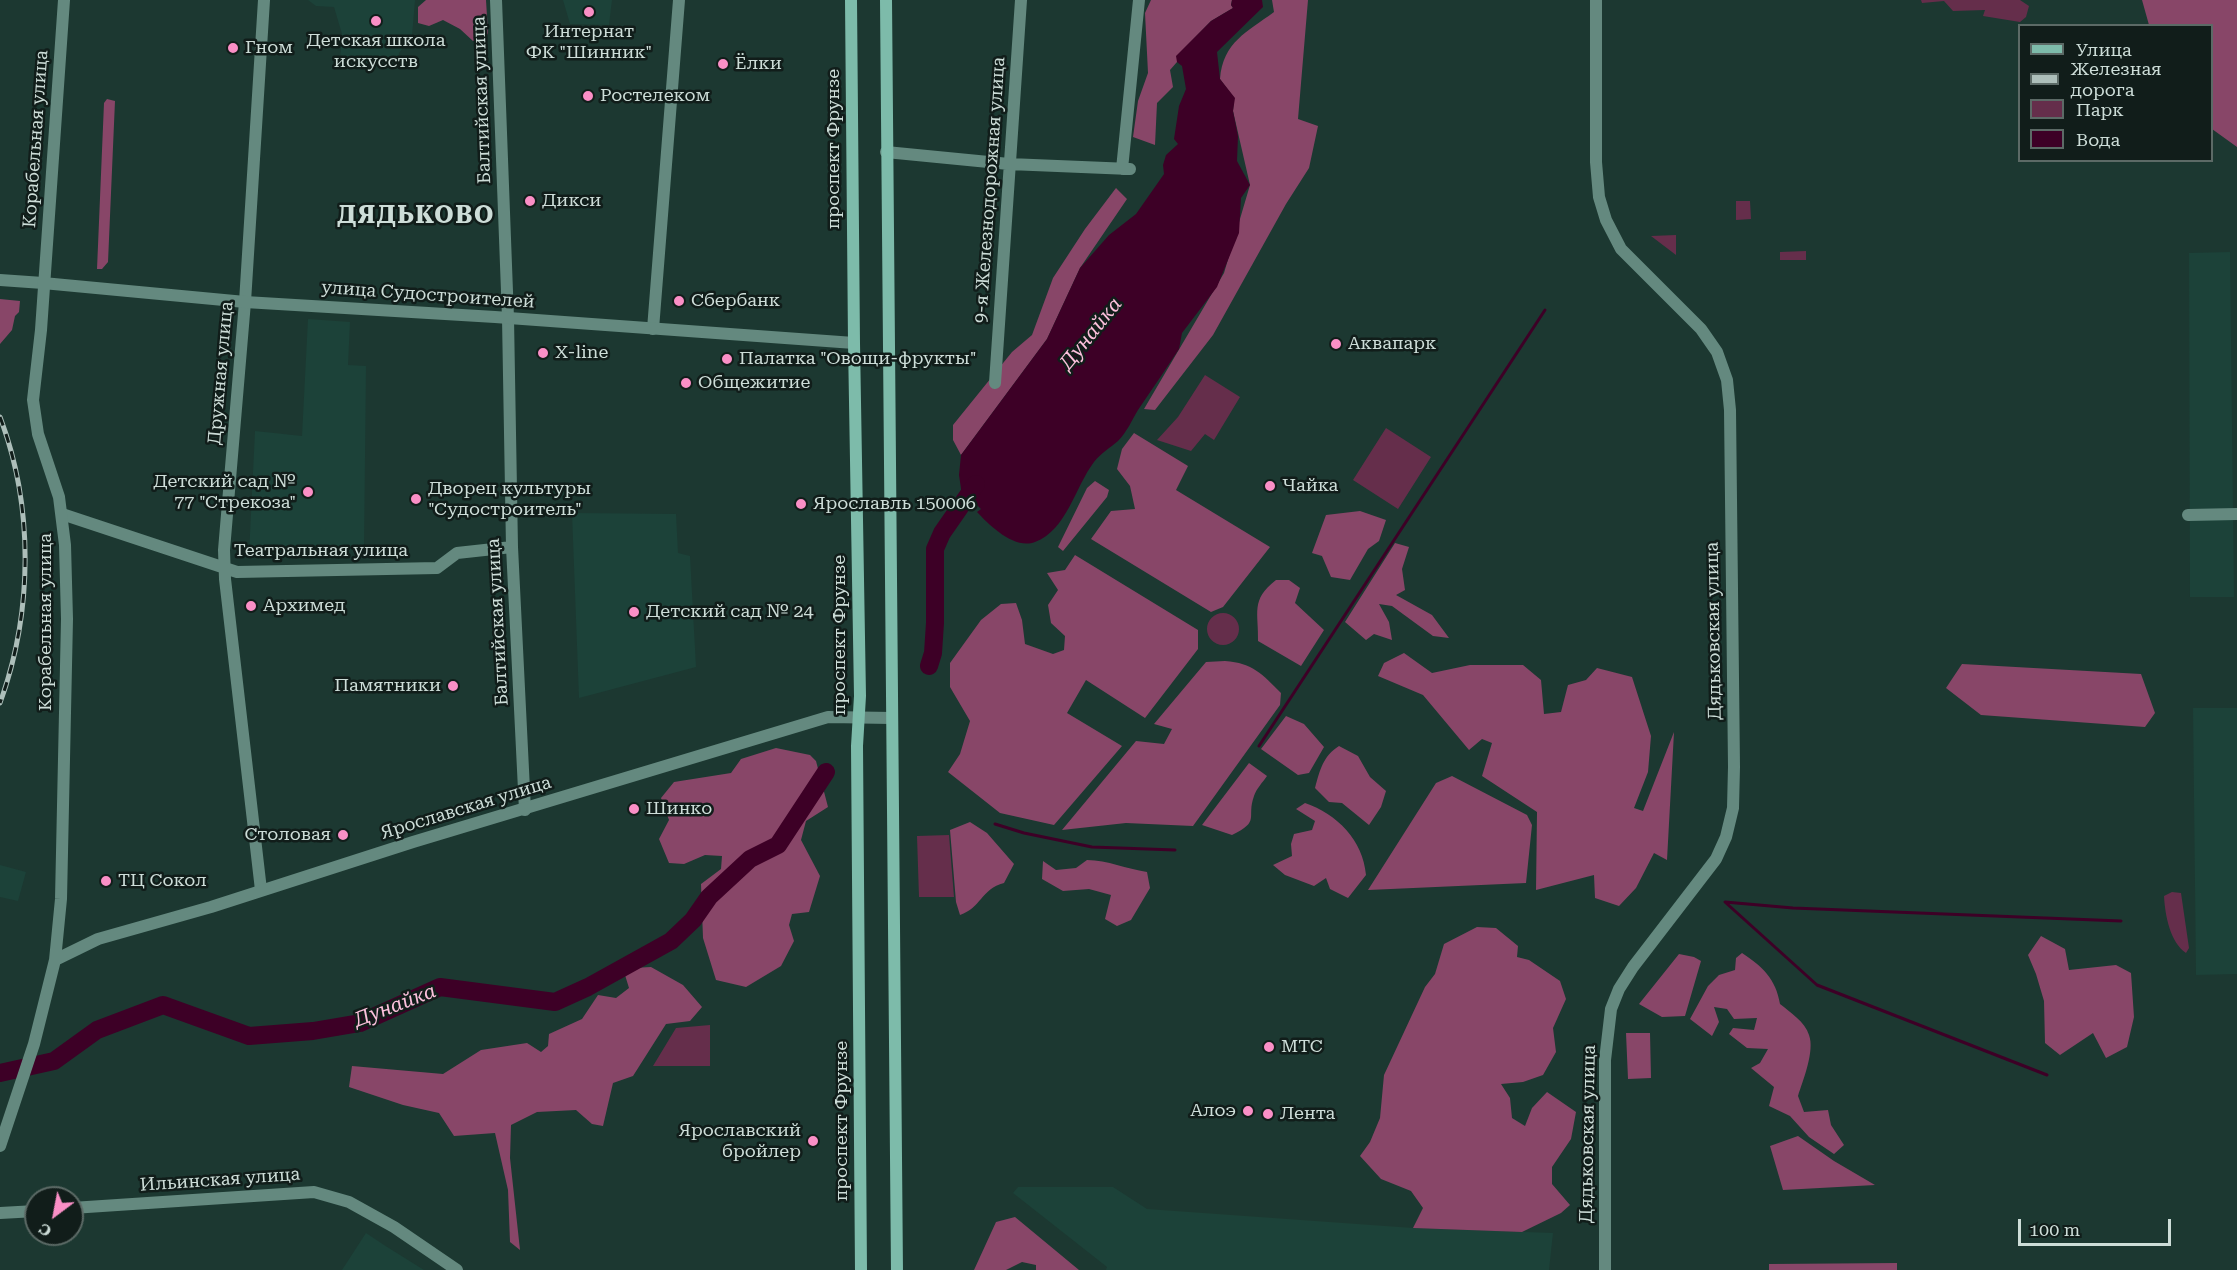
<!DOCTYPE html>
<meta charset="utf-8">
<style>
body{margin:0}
#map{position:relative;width:2237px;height:1270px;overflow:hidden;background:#1c3831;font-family:"Roboto Serif",serif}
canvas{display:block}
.legend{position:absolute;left:2018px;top:24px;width:195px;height:138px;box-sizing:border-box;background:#111d1a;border:2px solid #5c6a66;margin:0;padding:8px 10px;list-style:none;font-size:18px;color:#cdddd8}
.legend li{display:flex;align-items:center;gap:12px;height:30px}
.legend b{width:30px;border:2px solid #5c6a66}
.north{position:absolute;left:24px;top:1186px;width:60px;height:60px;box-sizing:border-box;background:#111d1a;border:2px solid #5c6a66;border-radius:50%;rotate:212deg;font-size:16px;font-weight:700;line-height:24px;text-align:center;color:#cdddd8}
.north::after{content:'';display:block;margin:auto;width:21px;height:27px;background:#fa8fc6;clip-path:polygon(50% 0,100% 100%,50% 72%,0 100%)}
.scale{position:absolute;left:2018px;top:1219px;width:153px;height:27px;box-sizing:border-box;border:3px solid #cdddd8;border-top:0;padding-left:8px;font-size:18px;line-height:21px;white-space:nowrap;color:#cdddd8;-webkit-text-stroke:4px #111d1a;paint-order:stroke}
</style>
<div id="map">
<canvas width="2237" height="1270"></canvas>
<ul class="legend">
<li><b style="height:8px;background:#7dbbaa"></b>Улица</li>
<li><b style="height:8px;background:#adbfba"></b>Железная дорога</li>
<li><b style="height:16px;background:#652e4b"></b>Парк</li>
<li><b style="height:16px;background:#3d0026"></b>Вода</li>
</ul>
<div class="north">С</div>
<div class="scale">100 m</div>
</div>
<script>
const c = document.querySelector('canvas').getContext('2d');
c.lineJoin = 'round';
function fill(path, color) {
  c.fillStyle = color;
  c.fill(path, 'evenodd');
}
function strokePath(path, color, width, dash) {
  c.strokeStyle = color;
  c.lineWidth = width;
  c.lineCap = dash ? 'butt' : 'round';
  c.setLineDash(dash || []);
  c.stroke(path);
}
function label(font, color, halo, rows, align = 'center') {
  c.font = font + ' "Roboto Serif",serif';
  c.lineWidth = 5;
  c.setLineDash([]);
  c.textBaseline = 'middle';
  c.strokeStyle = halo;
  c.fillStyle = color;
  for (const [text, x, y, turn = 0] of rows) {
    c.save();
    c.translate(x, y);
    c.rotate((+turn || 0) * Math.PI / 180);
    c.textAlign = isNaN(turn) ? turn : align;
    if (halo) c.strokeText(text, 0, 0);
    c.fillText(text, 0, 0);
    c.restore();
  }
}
const built = new Path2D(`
 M308,0H415L412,36L399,53L398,64L340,60L342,34L334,7L316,6Z
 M563,0H612L609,25L570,24Z
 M2230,252L2234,597H2190L2189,253Z
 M308,319L350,322L348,365L366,366L364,548L328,554L249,555L255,431L302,436Z
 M572,513L676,514L678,553L690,556L696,667L579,698Z
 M2193,708H2237V974L2196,975Z
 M0,865L26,872L18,901L0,897Z
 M1018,1187H1113L1147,1209L1413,1228L1553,1233L1549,1270H1106L1107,1267L1013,1193Z
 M366,1233L384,1245L424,1270H342Z`);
const green = new Path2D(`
 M1921,0H2020L2029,6L2026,17L2020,22L1983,16L1985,10L1953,11L1944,1L1922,3Z
 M1736,201H1750L1751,219L1736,220Z
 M1676,235V255L1651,236Z
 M1806,251V260H1780V252Z
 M1205,375L1240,397L1214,440L1205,434L1191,451L1157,440L1178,417Z
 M1386,428L1431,457L1398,509L1353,480Z
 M1207 629a16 16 0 1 1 32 0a16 16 0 1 1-32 0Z
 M949,835L954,897H919L917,836Z
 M2172,892L2181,893L2189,948L2186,953C2170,942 2165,915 2164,896Z
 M710,1025V1066H653L676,1028Z`);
const forest = new Path2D(`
 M426,0H486L488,33L484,41H473L460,29L443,20L429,26L418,23V7Z
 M1151,0H1232L1231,5L1233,8L1211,21L1177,56V62L1170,70L1173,87L1157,103L1155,145L1133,137L1138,101L1148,73L1145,13Z
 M1272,0H1308L1298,119L1318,126L1309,168L1286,204L1213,335L1155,410L1144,409L1224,273L1250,185L1233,111L1234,98L1220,79C1223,42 1247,32 1274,12Z
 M2142,0H2237V147L2212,129V26L2149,25Z
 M107,99L115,101L108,262L102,269H97L104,103Z
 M1116,188L1127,199L1080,268L1047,339L961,455L953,440V425L1012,352L1032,335L1053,278L1085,229Z
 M0,299L20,301L19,312L15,316L12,330L0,344Z
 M1134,433L1188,466L1176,490L1270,547L1223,607L1211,612L1091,539L1111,511L1135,509L1130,486L1117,469L1122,449Z
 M1095,481L1109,490L1107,497L1063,551L1058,547L1087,488Z
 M1360,511L1386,520L1379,541L1368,549L1350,580L1331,577L1322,556L1312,553L1326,515Z
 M1395,543L1409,547L1402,569L1405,590L1396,595L1432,615L1449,638L1433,636L1392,606L1379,604L1389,622L1392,640L1374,634L1366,640L1345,622Z
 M1075,555L1198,630V649L1145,718L1086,680L1067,713L1122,746L1054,825L1000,813L948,772L960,754L970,721L950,687V663L981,620L1001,604L1016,603L1022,620L1025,644L1053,654L1064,650L1065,636L1051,623L1048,605L1058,590L1047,573L1065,570Z
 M1276,580H1289L1300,588L1295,603L1324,630L1301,666L1258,641C1259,613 1250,600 1276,580Z
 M1404,653L1432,673L1470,665H1523L1541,680L1544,714L1561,712L1568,685L1586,680L1597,668L1632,677L1651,736L1648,772L1634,808L1643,811L1674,732L1667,860L1654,853L1636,888L1619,906L1595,898L1594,875L1536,890L1537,812L1482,776L1492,743L1482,739L1469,750L1423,695L1378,676L1384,663Z
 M1225,661C1253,663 1262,674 1281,693L1280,705L1193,826L1126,823L1062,830L1136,741L1164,744L1172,729L1154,724L1206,662Z
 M1962,664L2141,674L2155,713L2145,727L1981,715L1946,688Z
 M1286,716L1304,724L1324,747L1309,773L1298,775L1261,749Z
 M1339,746L1358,756L1370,777L1386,791L1381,807L1369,825L1342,803L1329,802L1315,788C1320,770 1323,756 1339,746Z
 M776,748L810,755L816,761L828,807L806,821L801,840L820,876L809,912L792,914L789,925L794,941L781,966L746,987L716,980L703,938L701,884L721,869L722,856L705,855L684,864L669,863L659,839L669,820L661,798L674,782L731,773L741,759Z
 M1249,763L1267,776C1263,782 1256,789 1254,796C1246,818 1261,821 1232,835L1202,825Z
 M1452,776L1527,815L1532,825L1526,883L1368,890L1436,783Z
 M1305,803C1337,814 1363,840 1366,875L1348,898L1330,889L1326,878L1314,886L1285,875L1273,865L1292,856L1291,844L1294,834L1312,830L1315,821L1296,809Z
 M970,822L987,833L1014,864L1004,883C981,889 981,908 960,915L956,902L950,830Z
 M1087,860C1108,860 1126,869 1147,872L1150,888L1131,920L1117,926L1105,919L1111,895L1089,889L1063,891L1042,879L1043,861L1056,870L1076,868Z
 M1477,927L1496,928L1518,946L1517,957L1529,960L1560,981L1566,999L1553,1028L1556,1052L1543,1075L1523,1082L1501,1084L1510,1098L1512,1118L1525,1126L1532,1108L1547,1092L1576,1112L1571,1139L1552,1167V1184L1570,1205L1561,1213L1522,1232L1413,1228L1423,1208L1411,1191L1381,1179L1360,1156L1370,1142L1380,1118L1384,1075L1425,987L1435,974L1444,944Z
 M2041,936L2065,949L2069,970L2116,965L2131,973L2134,1017L2127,1047L2106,1058L2093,1033L2060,1055L2045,1043L2044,1001L2036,974L2028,955Z
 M1742,953C1762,966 1776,979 1780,1004C1790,1012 1805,1022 1809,1035C1815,1051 1803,1080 1798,1096L1804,1112L1828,1110L1831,1125L1844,1145L1834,1154L1809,1137L1790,1116L1769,1106L1774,1087L1751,1068L1760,1063L1768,1049L1747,1048L1729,1034L1733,1028L1754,1030L1757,1018L1734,1019L1727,1009L1714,1007L1719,1022L1712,1036L1690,1019L1708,986L1719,975L1735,970L1736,958Z
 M1679,954L1694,957L1701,961L1685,1016L1662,1017L1639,1004Z
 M651,967L683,985L702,1007L690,1021L666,1024L633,1076L613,1083L603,1126L592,1124L576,1110L537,1112L511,1125L510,1158L520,1250L510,1242L508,1190L495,1133L454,1136L439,1113L403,1105L349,1087L352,1066L443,1074L481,1050L527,1043L541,1052L548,1046L549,1034L582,1019L598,995L616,998L629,988L625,975L633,968Z
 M1626,1033H1650L1651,1078L1628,1079Z
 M1798,1136L1834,1161L1875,1185L1783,1190L1770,1146Z
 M1015,1217L1079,1270H1036V1265L1022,1262L1006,1270H974L996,1222Z
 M1897,1263V1270H1769V1264Z`);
const water = new Path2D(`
 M1232,0H1262L1263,7L1217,52L1220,79L1235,98L1233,111L1238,136L1237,161L1250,185L1241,198L1239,233L1217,287L1182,333L1179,349C1166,369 1152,389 1138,410C1132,420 1127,432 1118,441C1110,448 1101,453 1094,462C1075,487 1067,530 1035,542C1015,550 990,526 977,512L981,509L975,503L963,502L959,475L961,455L1047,339L1080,268L1109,235L1136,214L1164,174L1163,165L1166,155L1178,144L1174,139L1179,106L1186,89L1182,66L1177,62L1176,56L1211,21L1233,8L1231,5Z`);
const stream = new Path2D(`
 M1259,746L1545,310
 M995,824L1024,833L1092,847L1175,850
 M2047,1075L1817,985L1725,902L1793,908L2121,921`);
const river = new Path2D(`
 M929,666L933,653L935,623V549L942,533L976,484
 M0,1073L54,1061L97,1030L163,1005L249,1036L313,1031L360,1023L440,987L555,1002L588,987L671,941L693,920L709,897L750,859L778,845L826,772`);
const minor = new Path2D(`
 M496,0L508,318L512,547L525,810
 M1596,0V162L1599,197L1606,220L1621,249L1701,329L1717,352L1727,380L1730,410L1734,767L1733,808L1726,837L1716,859L1633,967L1619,989L1611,1009L1605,1060V1270
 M886,152L1009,164L1130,169
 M1122,169L1139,0
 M0,280L43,283
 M653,329L679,0
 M995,383L1021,0
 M62,514L237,572L437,568L457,553L512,547
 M2188,515L2237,514
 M261,890L225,579L224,550L245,302L264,0
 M72,1208L314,1192L349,1202L394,1227L457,1270
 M0,1213L36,1211`);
const tertiary = new Path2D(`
 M43,283L245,302L495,317L854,343
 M55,960L98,939L211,907L413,842L828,717L892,718
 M0,1146L34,1044L55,960L61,899L67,619L65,545L59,497L38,434L33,400L41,330L64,0`);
const secondary = new Path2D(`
 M851,0L854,343L860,696L857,746L861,1270
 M886,0L897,1270`);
const rail = new Path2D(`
 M0,417C34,507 33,612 0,703`);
const markers = [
 [589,12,6,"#fa8fc6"],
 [376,21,6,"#fa8fc6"],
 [233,48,6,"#fa8fc6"],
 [723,64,6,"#fa8fc6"],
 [588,96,6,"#fa8fc6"],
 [530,201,6,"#fa8fc6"],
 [679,301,6,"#fa8fc6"],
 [1336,344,6,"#fa8fc6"],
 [543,353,6,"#fa8fc6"],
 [727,359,6,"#fa8fc6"],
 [686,383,6,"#fa8fc6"],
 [1270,486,6,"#fa8fc6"],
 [308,492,6,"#fa8fc6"],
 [416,499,6,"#fa8fc6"],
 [801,504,6,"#fa8fc6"],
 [251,606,6,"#fa8fc6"],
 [634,612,6,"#fa8fc6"],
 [453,686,6,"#fa8fc6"],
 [634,809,6,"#fa8fc6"],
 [343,835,6,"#fa8fc6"],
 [106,881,6,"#fa8fc6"],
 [1269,1047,6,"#fa8fc6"],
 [1248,1111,6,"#fa8fc6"],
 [1268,1114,6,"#fa8fc6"],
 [813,1141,6,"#fa8fc6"]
];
const poiNames = [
 ["Интернат",589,32,"center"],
 ["ФК \"Шинник\"",589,53,"center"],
 ["Детская школа",376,41,"center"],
 ["искусств",376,62,"center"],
 ["Гном",245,48],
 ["Ёлки",735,64],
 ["Ростелеком",600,96],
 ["Дикси",542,201],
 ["Сбербанк",691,301],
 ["Аквапарк",1348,344],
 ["X-line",555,353],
 ["Палатка \"Овощи-фрукты\"",739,359],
 ["Общежитие",698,383],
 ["Детский сад №",296,482,"right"],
 ["77 \"Стрекоза\"",296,503,"right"],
 ["Чайка",1282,486],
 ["Дворец культуры",428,489],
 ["\"Судостроитель\"",428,510],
 ["Ярославль 150006",813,504],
 ["Архимед",263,606],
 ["Детский сад № 24",646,612],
 ["Памятники",441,686,"right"],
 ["Шинко",646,809],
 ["Столовая",331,835,"right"],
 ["ТЦ Сокол",118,881],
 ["МТС",1281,1047],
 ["Алоэ",1236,1111,"right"],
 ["Лента",1280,1114],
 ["Ярославский",801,1131,"right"],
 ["бройлер",801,1152,"right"]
];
const streetNames = [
 ["Балтийская улица",482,100,-92],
 ["Корабельная улица",36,139,-86],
 ["проспект Фрунзе",834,149,-90],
 ["9-я Железнодорожная улица",990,190,-86],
 ["улица Судостроителей",428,295,4],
 ["Дружная улица",221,373,-85],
 ["Театральная улица",321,551],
 ["Корабельная улица",46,622,-90],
 ["Балтийская улица",498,622,-93],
 ["Дядьковская улица",1714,631,-91],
 ["проспект Фрунзе",840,635,-90],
 ["Ярославская улица",466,808,-17],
 ["проспект Фрунзе",842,1121,-90],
 ["Дядьковская улица",1588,1134,-89],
 ["Ильинская улица",220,1180,-4]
];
const waterNames = [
 ["Дунайка",1091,334,-51],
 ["Дунайка",395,1006,-21]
];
const districtNames = [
 ["ДЯДЬКОВО",416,216]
];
fill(built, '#1c4239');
fill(green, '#652e4b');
fill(forest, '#884668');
fill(water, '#3d0026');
strokePath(stream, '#3d0026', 3);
strokePath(river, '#3d0026', 18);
strokePath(minor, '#64897f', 12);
strokePath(tertiary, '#64897f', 12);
strokePath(secondary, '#7dbbaa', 12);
strokePath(rail, '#adbfba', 5);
strokePath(rail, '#111d1a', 3, [9]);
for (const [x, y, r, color] of markers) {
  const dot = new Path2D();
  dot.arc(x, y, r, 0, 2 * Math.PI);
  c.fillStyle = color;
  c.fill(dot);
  strokePath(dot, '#111d1a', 2);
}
label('18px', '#cdddd8', '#111d1a', poiNames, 'left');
label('18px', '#cdddd8', '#111d1a', streetNames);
label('italic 20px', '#fcc0dc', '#111d1a', waterNames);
c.letterSpacing = '1.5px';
label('bold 24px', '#cdddd8', '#111d1a', districtNames);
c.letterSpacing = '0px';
</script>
